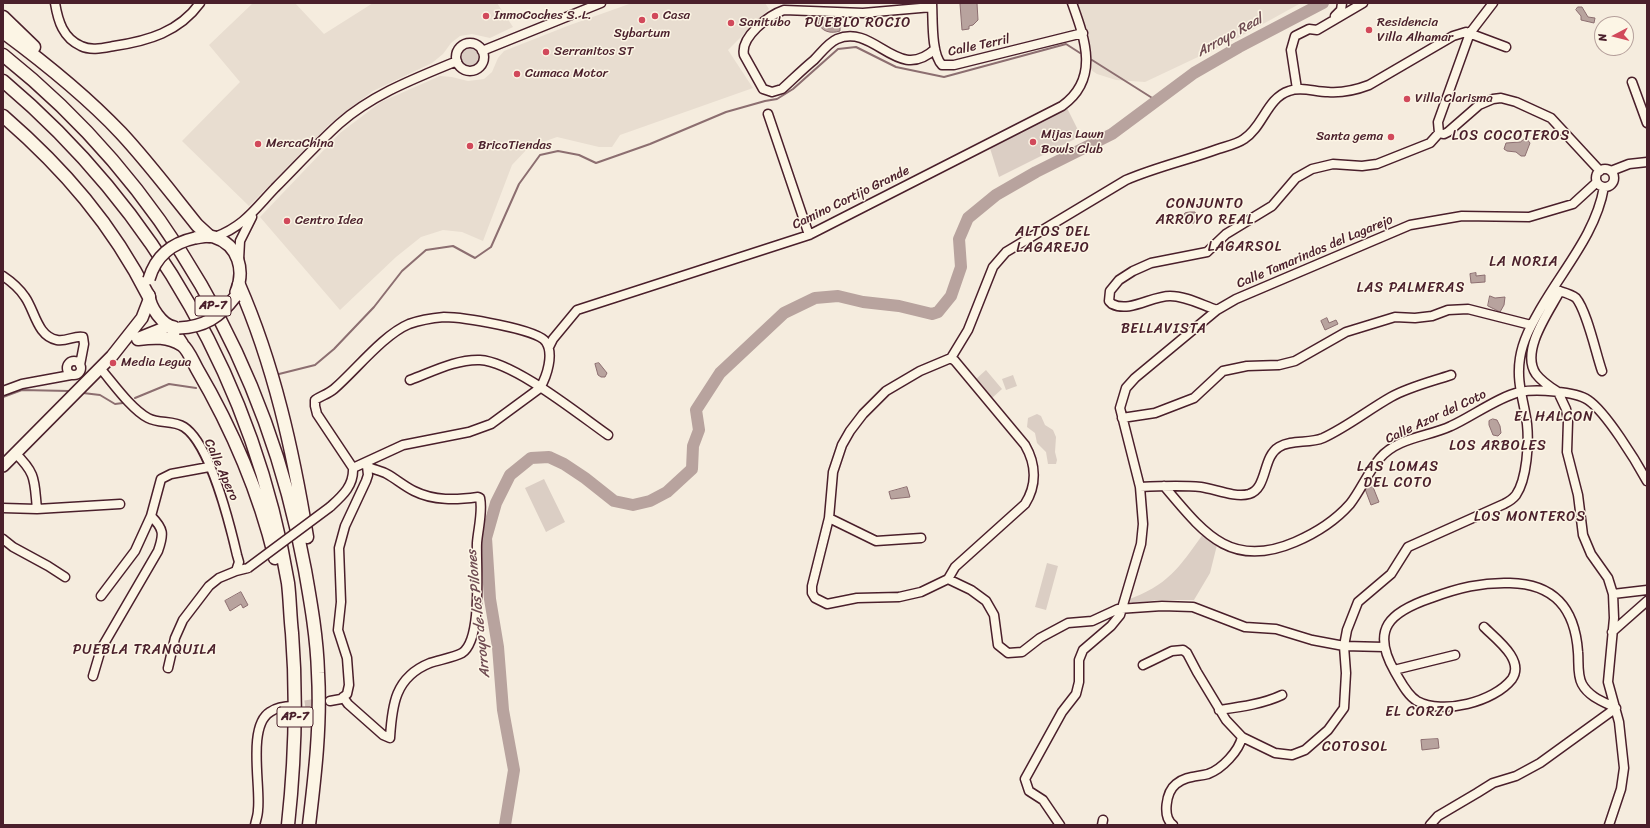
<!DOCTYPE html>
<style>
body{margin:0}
#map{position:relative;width:1650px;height:828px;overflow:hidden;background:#f5ecde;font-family:Sriracha,sans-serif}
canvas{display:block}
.frame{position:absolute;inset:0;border:4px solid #4a1f2b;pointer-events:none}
.north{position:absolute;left:1594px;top:16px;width:40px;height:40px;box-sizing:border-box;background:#fcf5e5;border:1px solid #b59f9b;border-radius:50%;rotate:263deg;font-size:11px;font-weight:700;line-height:16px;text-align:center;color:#4a1f2b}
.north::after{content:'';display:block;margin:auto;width:14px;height:18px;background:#d1495b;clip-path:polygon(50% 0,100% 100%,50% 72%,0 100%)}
</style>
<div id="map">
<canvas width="1650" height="828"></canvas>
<div class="frame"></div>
<div class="north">N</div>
</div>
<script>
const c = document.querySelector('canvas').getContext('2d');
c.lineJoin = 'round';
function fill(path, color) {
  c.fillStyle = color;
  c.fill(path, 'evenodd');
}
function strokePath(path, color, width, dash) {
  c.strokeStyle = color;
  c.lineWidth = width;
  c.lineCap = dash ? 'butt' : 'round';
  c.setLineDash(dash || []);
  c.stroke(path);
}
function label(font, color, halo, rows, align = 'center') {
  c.font = font + ' Sriracha,sans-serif';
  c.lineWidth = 3;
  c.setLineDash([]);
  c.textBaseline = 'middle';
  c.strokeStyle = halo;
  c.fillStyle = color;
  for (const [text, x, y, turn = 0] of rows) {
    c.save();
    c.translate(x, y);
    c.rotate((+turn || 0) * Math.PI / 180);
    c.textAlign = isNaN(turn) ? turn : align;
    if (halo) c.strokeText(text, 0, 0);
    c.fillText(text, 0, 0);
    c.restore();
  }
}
const built = new Path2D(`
 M253,3H295L324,34L373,3H497L513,27L490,38L472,34L460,36L451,43L443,54L432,63L373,91L332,122L249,206L182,141L240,82L209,45Z
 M632,3H765L769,9L728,50L753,88L620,135L612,147H599L557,137L529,147L512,165L483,241L462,232L443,230L421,237L396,257L340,310L260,217L340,133L381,102L440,76L452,77L468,81L484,79L492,72L498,58L504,51L570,25Z
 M1068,3H1301L1234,40L1145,82L1116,80L1097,74L1082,64L1083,47Z`);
const green = new Path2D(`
 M460 57a10 10 0 1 1 20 0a10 10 0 1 1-20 0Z
 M1066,106L1081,136L999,177L989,145Z
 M986,370L1002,389L992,398L976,379Z
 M1013,375L1017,386L1006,390L1002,379Z
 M1037,414L1041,416L1045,425L1053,430L1056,437L1055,452L1057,460L1056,464H1048L1046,452L1037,443L1035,433L1027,427L1028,418Z
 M544,479L565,522L546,532L525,488Z
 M1203,534L1217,545L1210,573L1194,600H1158L1133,603L1127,600C1167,586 1179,568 1203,534Z
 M1047,563L1058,566L1046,610L1035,607Z`);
const water = new Path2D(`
 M977,3L978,20L973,25L969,26V29L962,30L960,4Z
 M1578,7H1582L1588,17L1595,18L1594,23L1581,20V16L1576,10Z
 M820,18H825L831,23L840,27V31C831,34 821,32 818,22Z
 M1526,138L1530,143L1525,156H1521L1516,152L1507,151L1504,149L1506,143L1520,142Z
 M1190,212H1195L1198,217L1194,223L1186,224L1182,217L1185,213Z
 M1476,273V276L1485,275V282L1471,283L1470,274Z
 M1490,296L1495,298L1505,297L1504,305L1500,312L1488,306Z
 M1327,318L1329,323L1336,320L1338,324L1325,330L1321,321Z
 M599,363L607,373L605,377H601L598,375L595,364Z
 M1493,419L1497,420L1500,426L1501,433L1498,436L1493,435L1489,425V421Z
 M907,487L910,497L891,499L889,492Z
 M1373,487L1379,502L1371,505L1365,489Z
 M241,592L248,605L243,608L241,604L230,611L225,601Z
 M1438,739L1439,748L1422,750L1421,740Z`);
const stream = new Path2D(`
 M1092,60L1157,101
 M279,374L315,365L334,349L374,307L402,271L426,250L453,246L475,258L491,247L519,184L540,155L558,151L579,155L596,163L650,144L726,112L765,101L777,99L793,89L838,49L856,47L896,67L944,77L1066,44L1080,53
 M83,393L100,395L115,404L123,403
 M3,397L22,390L69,391
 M135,398L169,384L196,388`);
const river = new Path2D(`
 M505,825L514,770L503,710L498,647L490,599L486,538L496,503L510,475L531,458L549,457L564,464L585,478L614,501L633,505L650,501L667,492L692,469L693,446L699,430L696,410L720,373L784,313L815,298L838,296L863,302L899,306L932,314L938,312L951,296L961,267L959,239L968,218L996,195L1036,172L1112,134L1194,73L1239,47L1323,3`);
const minorTunnel = new Path2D(`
 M293,706L330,701`);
const minor = new Path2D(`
 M55,3C58,21 63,38 81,46C91,51 103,48 114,46C148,41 179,32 200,3
 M932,3C933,19 931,54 942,65H954L1083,33
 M1493,3L1470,33L1438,122L1439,133L1444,134L1448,132L1479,105L1493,99L1501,98L1516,102L1551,118L1600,171
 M932,7L863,13L784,10C769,15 740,37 744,55L763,89L772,92L782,89C793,79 803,69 814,60C821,53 828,43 837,39C875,23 897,84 935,49
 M1335,16L1341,10L1342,3
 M456 57a14 14 0 1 1 28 0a14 14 0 1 1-28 0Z
 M482,51L601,3
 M1632,82L1647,123
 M1297,89L1291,50L1295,36L1309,29L1317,30L1363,3
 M768,114L809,235
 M1596 178a9 9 0 1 1 18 0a9 9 0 1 1-18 0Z
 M1611,171L1629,164L1647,162
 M215,237C244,226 254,210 275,188C296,167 317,144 339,124C373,94 416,78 457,61
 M239,260L240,241L252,217
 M3,276C12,282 19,288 25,297C35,311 37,336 57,340C66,342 75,335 83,337L84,344L80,365
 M1556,290C1562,292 1571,294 1576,298C1587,311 1596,354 1602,371
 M1217,310C1202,305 1186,296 1170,296C1151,296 1130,313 1112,304L1109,301L1110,291L1119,280L1133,271L1151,263L1207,252L1226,234L1272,206L1296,178L1312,169L1333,164L1362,166L1377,164L1430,143L1439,133
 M549,347L553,339L577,310L809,235L1062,106C1100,79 1085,39 1072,3
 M951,358L920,371L886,391L863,414L850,431L842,445L833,472L829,518L812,586V593L815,598L827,604L857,598L899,597L921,592L948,579L971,590L986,601L994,615L998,645L1008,653L1022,652L1040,638L1068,623L1092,621L1118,609L1162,606L1193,607L1245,627L1276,629L1312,640L1344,646L1384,647
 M951,358L968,330L993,267L1006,252L1126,180C1156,167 1188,160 1218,149C1227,146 1237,144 1244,139C1263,127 1267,98 1289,91C1301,86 1315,92 1328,92C1342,93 1356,90 1369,85L1453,36L1466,32L1506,47
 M67 368a7 7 0 1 1 14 0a7 7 0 1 1-14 0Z
 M100,368C113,383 131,409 148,418C159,424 173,420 184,427C210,444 230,525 237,555L239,562L236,571L248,568
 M410,380C432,372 456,359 480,360C514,362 578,414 608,435
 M3,391L22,384L71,375
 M1558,392L1566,409L1568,421L1567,452L1578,495L1583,535L1591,554L1608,578L1613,594L1614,618L1608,682L1619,722L1624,768L1621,789L1609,825
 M1558,392C1550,387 1542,382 1536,374C1520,351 1549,312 1560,291
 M1122,418L1155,413L1194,398L1223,371L1247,366L1279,365L1295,361L1346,332L1395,317L1415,318L1432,316L1448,310L1468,309L1531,325
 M15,453C37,474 34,481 37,509
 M1164,486C1203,532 1230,570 1295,542C1316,533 1335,521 1350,504C1361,490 1368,472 1380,458C1398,437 1428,437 1451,426C1471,417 1500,396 1520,392C1535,389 1575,391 1588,400C1606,412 1636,461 1647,481
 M1140,487C1160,486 1181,485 1201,487C1215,489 1235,498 1249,494C1268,488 1262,457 1279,447C1292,439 1309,444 1323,438C1347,427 1368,410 1391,397C1409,387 1430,382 1451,375
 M330,507C342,496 354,486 353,468L403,445L469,432L491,424L540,388C547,376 554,354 546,342C538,329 461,317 444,317C433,318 420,320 409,324C383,335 356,370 334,389C328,394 321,396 315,400V406L317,414L353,468
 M3,508L37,509L120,504
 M829,518L876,541L921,538
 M3,539L13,547L48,566L65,577
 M948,579L955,567L1025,504C1037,485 1036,464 1025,445L955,361L951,358
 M1613,594L1647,590
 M101,596L135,551L151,516L161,479L171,474L209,467
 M1612,632L1647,601
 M1143,665L1172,651L1183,650L1187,653L1197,672L1226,720L1242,737L1275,753L1292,755L1305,750L1328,730L1344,708L1346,673L1344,646L1347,630L1358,602L1391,574L1408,547L1504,504C1508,502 1513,499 1516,495C1527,479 1529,443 1527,424C1524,400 1516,383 1520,358C1523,339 1532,324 1541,308C1564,268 1596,233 1604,187
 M168,668L175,638L183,620L209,586L219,578L236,571
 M1394,670L1455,655
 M93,676L101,649L158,551C164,534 164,529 151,516
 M343,697L348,704L383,735L390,738C392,705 395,677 430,663C439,660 455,657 462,653C483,639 476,566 477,543C478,529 483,512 480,498L478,497C456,500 434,501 414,491C404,486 396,479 387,474C380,470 369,469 364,464
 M330,701L341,699L347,694L349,685L347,658L338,630L341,602L339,548L345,526L366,481L368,475L367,466
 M1219,710C1240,707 1263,704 1282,695
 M255,825C256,820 258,815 258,810C261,787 247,726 270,712C277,707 285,706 293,706
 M1060,825L1043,800L1029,791L1025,779L1062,712L1076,694L1079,682V660L1083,650L1111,626L1120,615L1141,544L1143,524L1140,487L1120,408L1126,388L1135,378L1217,310L1236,299L1410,225L1462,216L1529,217L1573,204L1597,182
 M1102,825L1103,820
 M1173,825C1162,817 1166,792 1176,784C1186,776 1196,777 1208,774C1222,769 1239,751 1242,737
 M1430,825L1438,816L1477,793L1493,783L1516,776L1540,763L1616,708C1604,702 1589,697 1582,684C1577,675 1579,662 1578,652C1575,609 1555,584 1510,583C1482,582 1458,588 1431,598C1390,612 1370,629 1395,672C1401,682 1407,695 1417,701C1443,715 1494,702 1512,679C1525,660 1496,639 1484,627`);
const major = new Path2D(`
 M195,238C202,237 208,235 214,237C239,245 245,271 236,292
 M149,295C150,307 162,325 174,327
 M139,338L169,326
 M3,466L112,356L142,318L149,300`);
const highway = new Path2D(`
 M3,17L34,47
 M3,32C45,63 85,95 121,133C148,162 172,194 197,225L209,236
 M3,55C165,184 268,367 305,570C311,604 317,638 318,673C321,724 315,775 309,825
 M3,81C156,210 255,386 288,583C290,599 290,616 292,633C297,697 295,761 288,825
 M3,116C64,169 112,224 149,297
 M239,285C274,365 293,451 307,537
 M171,327L182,344
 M138,339C154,337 168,336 182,345C188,349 193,362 197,369C231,427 259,492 275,558`);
const minorBridge = new Path2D(`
 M248,568L330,507`);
const majorBridge = new Path2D(`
 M149,279C156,255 172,243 195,238
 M179,328C204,327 220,317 235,297`);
const markers = [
 [486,16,4,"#d1495b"],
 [655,16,4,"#d1495b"],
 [642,20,4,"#d1495b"],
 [731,23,4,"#d1495b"],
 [1369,30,4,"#d1495b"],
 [546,52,4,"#d1495b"],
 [517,74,4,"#d1495b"],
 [1407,99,4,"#d1495b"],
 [1391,137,4,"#d1495b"],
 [1033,142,4,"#d1495b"],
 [258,144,4,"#d1495b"],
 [470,146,4,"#d1495b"],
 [287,221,4,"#d1495b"],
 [113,363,4,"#d1495b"]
];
const shields = [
 [213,306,36],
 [295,717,36]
];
const shieldNames = [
 ["AP-7",213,306],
 ["AP-7",295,717]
];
const poiNames = [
 ["InmoCoches S. L.",494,16],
 ["Casa",663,16],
 ["Sanitubo",739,23],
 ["Residencia",1377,23],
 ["Villa Alhamar",1377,38],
 ["Sybartum",642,34,"center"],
 ["Serranitos ST",554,52],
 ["Cumaca Motor",525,74],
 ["Villa Clarisma",1415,99],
 ["Mijas Lawn",1041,135],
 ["Bowls Club",1041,150],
 ["Santa gema",1383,137,"right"],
 ["MercaChina",266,144],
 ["BricoTiendas",478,146],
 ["Centro Idea",295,221],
 ["Media Legua",121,363]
];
const streetNames = [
 ["Calle Terril",979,46,-12],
 ["Camino Cortijo Grande",851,198,-26],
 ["Calle Tamarindos del Lagarejo",1315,252,-23],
 ["Calle Azor del Coto",1436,417,-25],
 ["Calle Apero",221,470,66]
];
const neighbourhoodNames = [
 ["PUEBLO ROCIO",858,23],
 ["LOS COCOTEROS",1511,136],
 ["CONJUNTO",1205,204],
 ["ARROYO REAL",1205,220],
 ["ALTOS DEL",1053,232],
 ["LAGAREJO",1053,248],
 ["LAGARSOL",1245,247],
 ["LA NORIA",1524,262],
 ["LAS PALMERAS",1411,288],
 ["BELLAVISTA",1164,329],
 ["EL HALCON",1554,417],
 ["LOS ARBOLES",1498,446],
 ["LAS LOMAS",1398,467],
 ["DEL COTO",1398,483],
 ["LOS MONTEROS",1530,517],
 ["PUEBLA TRANQUILA",145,650],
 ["EL CORZO",1420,712],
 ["COTOSOL",1355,747]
];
const waterNames = [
 ["Arroyo Real",1230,36,-29],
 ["Arroyo de los Pilones",479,614,-96]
];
fill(built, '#e8ddd0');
fill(green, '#dbcec4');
fill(water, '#b8a39e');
strokePath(water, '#8c6e70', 1);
strokePath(stream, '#8c6e70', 2);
strokePath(river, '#b8a39e', 12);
strokePath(minorTunnel, '#d3c3ba', 8, [8, 4]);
strokePath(minor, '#4a1f2b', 11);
strokePath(major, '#4a1f2b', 14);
strokePath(highway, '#4a1f2b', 15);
strokePath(minor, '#fcf5e5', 8);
strokePath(major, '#fcf5e5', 11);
strokePath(highway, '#fcf5e5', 12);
strokePath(minorBridge, '#4a1f2b', 11, []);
strokePath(majorBridge, '#4a1f2b', 14, []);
strokePath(minorBridge, '#fcf5e5', 8);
strokePath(majorBridge, '#fcf5e5', 11);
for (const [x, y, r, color] of markers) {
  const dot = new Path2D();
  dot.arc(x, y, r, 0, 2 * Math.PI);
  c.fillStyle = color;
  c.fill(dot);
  strokePath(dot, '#fcf5e5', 1.5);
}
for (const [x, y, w] of shields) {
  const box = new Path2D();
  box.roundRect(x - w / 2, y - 10, w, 20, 3);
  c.fillStyle = '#fcf5e5';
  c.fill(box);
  strokePath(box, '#4a1f2b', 1);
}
label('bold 12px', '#4a1f2b', null, shieldNames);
label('13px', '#4a1f2b', '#fcf5e5', poiNames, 'left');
label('13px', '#4a1f2b', '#fcf5e5', streetNames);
c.letterSpacing = '1px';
label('14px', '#4a1f2b', '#fcf5e5', neighbourhoodNames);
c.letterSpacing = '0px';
label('italic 14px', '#704d53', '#fcf5e5', waterNames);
</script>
